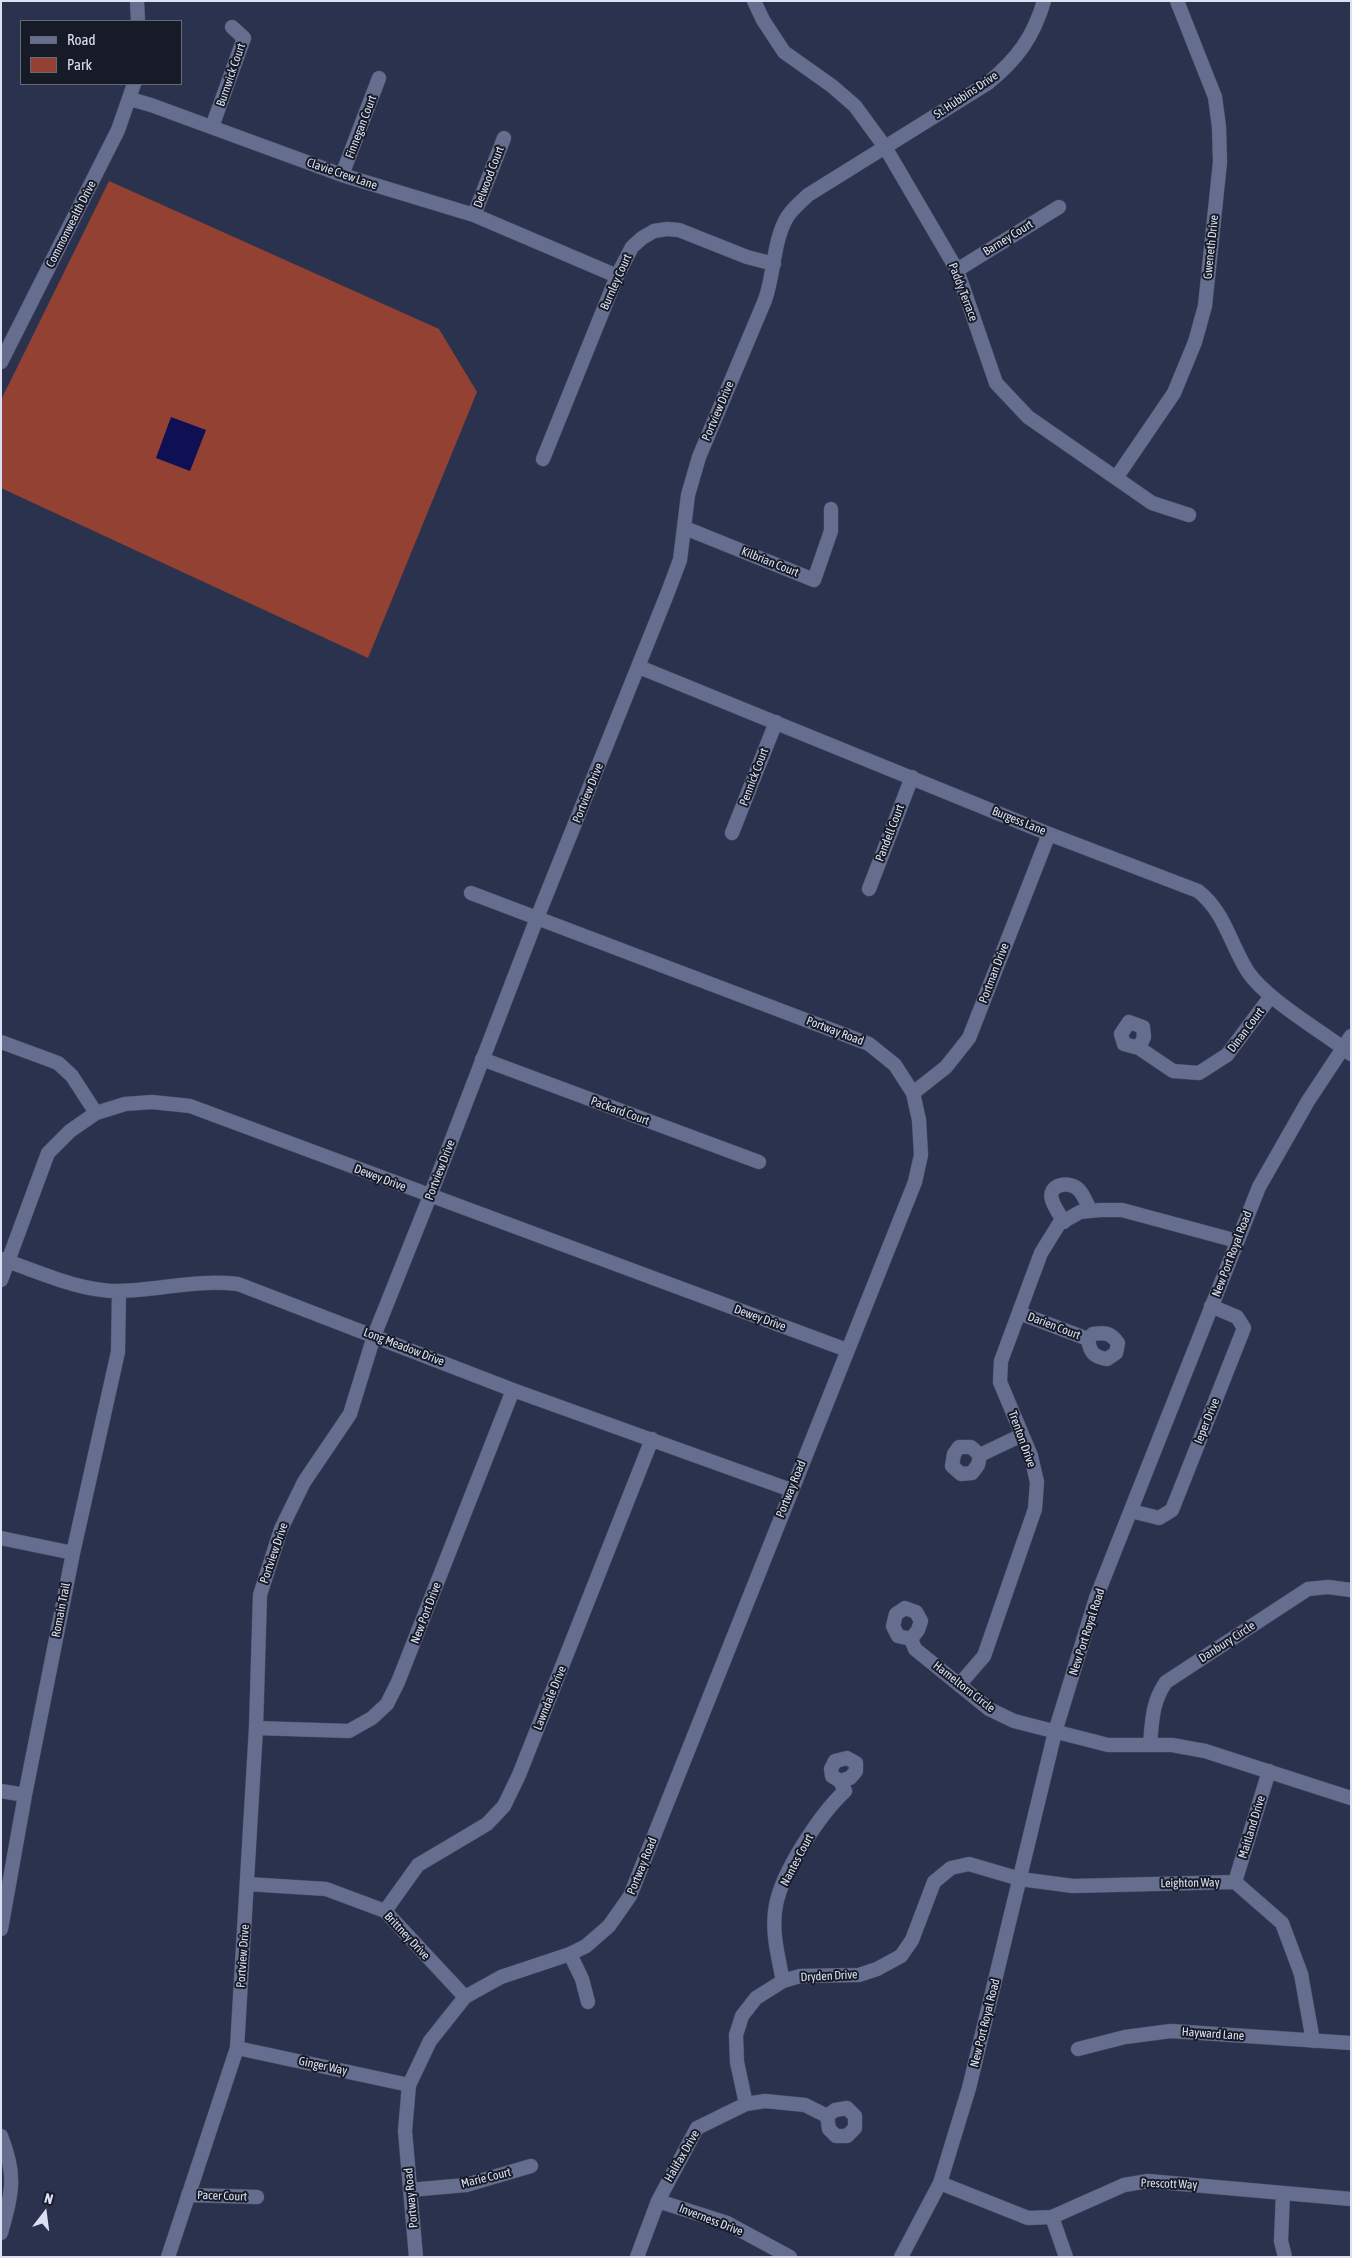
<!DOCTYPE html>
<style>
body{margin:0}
#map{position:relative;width:1352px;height:2258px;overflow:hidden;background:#2b324e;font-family:"Asap Condensed",sans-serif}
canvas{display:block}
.frame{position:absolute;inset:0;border:2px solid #dbe1f3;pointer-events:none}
.legend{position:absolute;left:20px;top:20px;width:162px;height:65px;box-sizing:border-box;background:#171b28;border:1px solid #656a79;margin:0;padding:6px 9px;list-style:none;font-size:15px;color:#dbe1f3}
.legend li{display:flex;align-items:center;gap:10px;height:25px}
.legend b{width:25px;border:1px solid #656a79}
.north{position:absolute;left:20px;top:2188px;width:50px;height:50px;-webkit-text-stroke:4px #171b28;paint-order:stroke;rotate:15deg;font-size:14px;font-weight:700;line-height:20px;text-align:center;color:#dbe1f3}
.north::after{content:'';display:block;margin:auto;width:18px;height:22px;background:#dbe1f3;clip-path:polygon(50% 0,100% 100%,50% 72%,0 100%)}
</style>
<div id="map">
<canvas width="1352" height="2258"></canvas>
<div class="frame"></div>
<ul class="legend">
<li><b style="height:6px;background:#656e8e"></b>Road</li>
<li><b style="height:14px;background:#934132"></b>Park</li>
</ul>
<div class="north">N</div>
</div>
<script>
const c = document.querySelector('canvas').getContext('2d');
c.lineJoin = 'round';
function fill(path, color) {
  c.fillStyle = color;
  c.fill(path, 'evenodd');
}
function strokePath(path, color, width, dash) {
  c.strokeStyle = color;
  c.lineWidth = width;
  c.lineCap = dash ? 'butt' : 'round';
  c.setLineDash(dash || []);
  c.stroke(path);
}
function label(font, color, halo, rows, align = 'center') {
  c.font = font + ' "Asap Condensed",sans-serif';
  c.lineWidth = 4;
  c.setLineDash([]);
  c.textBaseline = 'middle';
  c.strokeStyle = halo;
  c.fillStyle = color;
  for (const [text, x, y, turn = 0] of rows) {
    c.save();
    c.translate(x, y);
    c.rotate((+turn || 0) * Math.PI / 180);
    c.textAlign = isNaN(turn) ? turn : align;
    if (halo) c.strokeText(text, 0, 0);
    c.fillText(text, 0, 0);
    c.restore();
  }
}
const green = new Path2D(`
 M109,181L439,329L477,392L368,658L1,488V400Z`);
const water = new Path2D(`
 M171,417L206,430L190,471L156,458Z`);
const minor = new Path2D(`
 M137,1L138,21
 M754,1L763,20L784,52L832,86L855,106L885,147L957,270L996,383L1028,417L1152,503L1189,515
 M130,99L151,105L342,175L474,215L617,276
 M212,127L244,38L232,27
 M342,175L379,78
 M474,215L504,138
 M957,270L1059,207
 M1,362L118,130L134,84
 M543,459L617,276L632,247L642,238L654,231L667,229L679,230L747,257L774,264
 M1116,478L1174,393L1195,342L1205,306L1220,162L1219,127L1215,97L1177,1
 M685,528L814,580L831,531V509
 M639,667L1049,834L1198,891C1225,912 1230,944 1248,972C1267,1000 1323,1032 1351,1054
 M732,833L776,722
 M869,889L912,777
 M1,1042L58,1063L72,1076L96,1113
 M1139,1048L1144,1037L1143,1027L1129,1022L1121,1034L1124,1044L1139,1048L1173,1071L1199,1073L1227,1055L1271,996
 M482,1059L759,1162
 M913,1093L946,1067L969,1038L1049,834
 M1064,1222C1060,1215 1054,1207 1052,1200C1047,1184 1070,1180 1079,1190C1084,1195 1087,1205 1091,1211
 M1,1259C40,1272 78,1291 119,1291C161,1290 196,1279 238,1284L513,1390L791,1490
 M1,1280L48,1153L70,1131L96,1113L125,1104L152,1102L190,1106L847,1350
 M1019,1313L1088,1339C1090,1353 1094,1357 1107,1359L1116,1353L1118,1343C1111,1333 1105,1332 1093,1334L1088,1339
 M980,1455L971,1447H959L954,1454L952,1466L961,1474L972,1473L978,1465L980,1455L1022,1435
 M1131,1511L1159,1518L1172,1510L1244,1328L1237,1317L1211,1306
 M1,1538L73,1553
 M911,1639L918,1630L921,1621L916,1612L905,1608L896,1614L893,1626L898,1636L911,1639L915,1649L989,1709L1014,1721L1108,1745H1172L1205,1751L1351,1798
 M959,1685L984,1656L1035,1509L1037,1482L1031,1456L1000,1382L1001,1361L1041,1253L1059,1224L1080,1212L1100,1210H1122L1237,1241
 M256,1728L349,1731L372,1718L387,1704L398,1682L513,1390
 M1150,1745C1152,1721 1152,1702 1166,1682L1308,1589L1328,1587L1351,1590
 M1,1791L25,1795
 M1235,1882L1269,1771
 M247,1884L326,1889L385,1911L465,1997
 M385,1911L418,1865L487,1824L504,1806L519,1775L652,1439
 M1,1929L25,1795L73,1553L118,1352L119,1291
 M570,1954L582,1979L588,2002
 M783,1981C778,1956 771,1930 776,1905C782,1872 820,1814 845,1791L840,1781L850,1778L856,1771V1763L847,1758L835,1761L831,1769L832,1776L840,1781
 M237,2048L409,2085
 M1078,2049L1125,2037L1171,2031L1351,2043
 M746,2104L737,2062L736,2035L742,2016L756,1998L783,1981L800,1976L859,1975L877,1969L901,1956L912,1940L934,1882L951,1868L969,1864L1020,1879L1073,1886L1235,1882L1282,1923L1301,1974L1313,2041
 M847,2108L855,2116V2128L847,2136H836L829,2129L827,2116L835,2110Z
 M1,2136C17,2176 12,2193 1,2233
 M940,2183L1028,2218L1052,2217L1124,2185L1148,2181L1351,2199
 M410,2190L466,2185L531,2166
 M1283,2193L1281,2241L1285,2257
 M188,2195L257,2197
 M658,2201L727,2223L790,2257
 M1052,2217L1066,2257
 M168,2257L237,2048L256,1728L260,1595L281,1529L304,1482L350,1414L374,1336L430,1196L537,918L666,597L680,560L688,495L699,457L765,300C774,275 773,245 785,221C790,210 800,203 808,195L988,83C1017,59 1033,38 1044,1
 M416,2257L405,2131L409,2085L430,2041L465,1997L501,1977L570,1954L586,1946L609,1926L630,1896L915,1182L921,1155L919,1120L913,1093L895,1065L869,1044L471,893
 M637,2257L658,2201L697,2128L746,2104L765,2101L805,2105L827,2116
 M901,2257L940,2183L969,2088L1055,1732L1096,1598L1259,1187L1308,1101L1351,1036`);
const streetNames = [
 ["Burnwick Court",231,75,-71],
 ["St. Hubbins Drive",966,95,-34],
 ["Finnegan Court",361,127,-69],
 ["Clavie Crew Lane",342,174,19],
 ["Delwood Court",489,177,-69],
 ["Commonwealth Drive",71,224,-63],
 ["Barney Court",1008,238,-32],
 ["Gweneth Drive",1211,247,-84],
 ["Burnley Court",616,282,-66],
 ["Paddy Terrace",963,292,69],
 ["Portview Drive",718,411,-67],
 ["Kilbrian Court",770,562,22],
 ["Pennick Court",754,777,-69],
 ["Portview Drive",588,793,-68],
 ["Burgess Lane",1019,821,22],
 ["Pandell Court",890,833,-69],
 ["Portman Drive",994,973,-69],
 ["Dinan Court",1246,1030,-53],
 ["Portway Road",835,1031,21],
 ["Packard Court",620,1111,20],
 ["Portview Drive",440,1170,-69],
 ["Dewey Drive",380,1178,21],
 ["New Port Royal Road",1232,1254,-69],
 ["Dewey Drive",760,1318,20],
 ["Darien Court",1054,1326,21],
 ["Long Meadow Drive",404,1347,21],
 ["Ieper Drive",1207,1421,-68],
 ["Trenton Drive",1022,1439,70],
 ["Portway Road",791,1489,-68],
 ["Portview Drive",274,1553,-71],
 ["Romain Trail",61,1610,-79],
 ["New Port Drive",426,1613,-69],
 ["New Port Royal Road",1087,1632,-72],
 ["Danbury Circle",1227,1642,-33],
 ["Hameltorn Circle",964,1687,38],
 ["Lawndale Drive",550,1698,-68],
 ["Maitland Drive",1252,1827,-73],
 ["Nantes Court",797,1860,-62],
 ["Portway Road",642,1866,-68],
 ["Leighton Way",1190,1883,-1],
 ["Brittney Drive",407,1936,47],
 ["Portview Drive",243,1956,-86],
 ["Dryden Drive",829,1976,-3],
 ["New Port Royal Road",985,2023,-76],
 ["Hayward Lane",1213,2034,4],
 ["Ginger Way",323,2066,12],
 ["Halifax Drive",682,2156,-60],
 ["Marie Court",486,2178,-14],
 ["Prescott Way",1169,2184,2],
 ["Pacer Court",222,2196,2],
 ["Portway Road",411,2198,-95],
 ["Inverness Drive",711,2220,21]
];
fill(green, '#934132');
fill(water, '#0e1053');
strokePath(minor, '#474d65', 15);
strokePath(minor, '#656e8e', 14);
label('12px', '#dbe1f3', '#171b28', streetNames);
</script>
